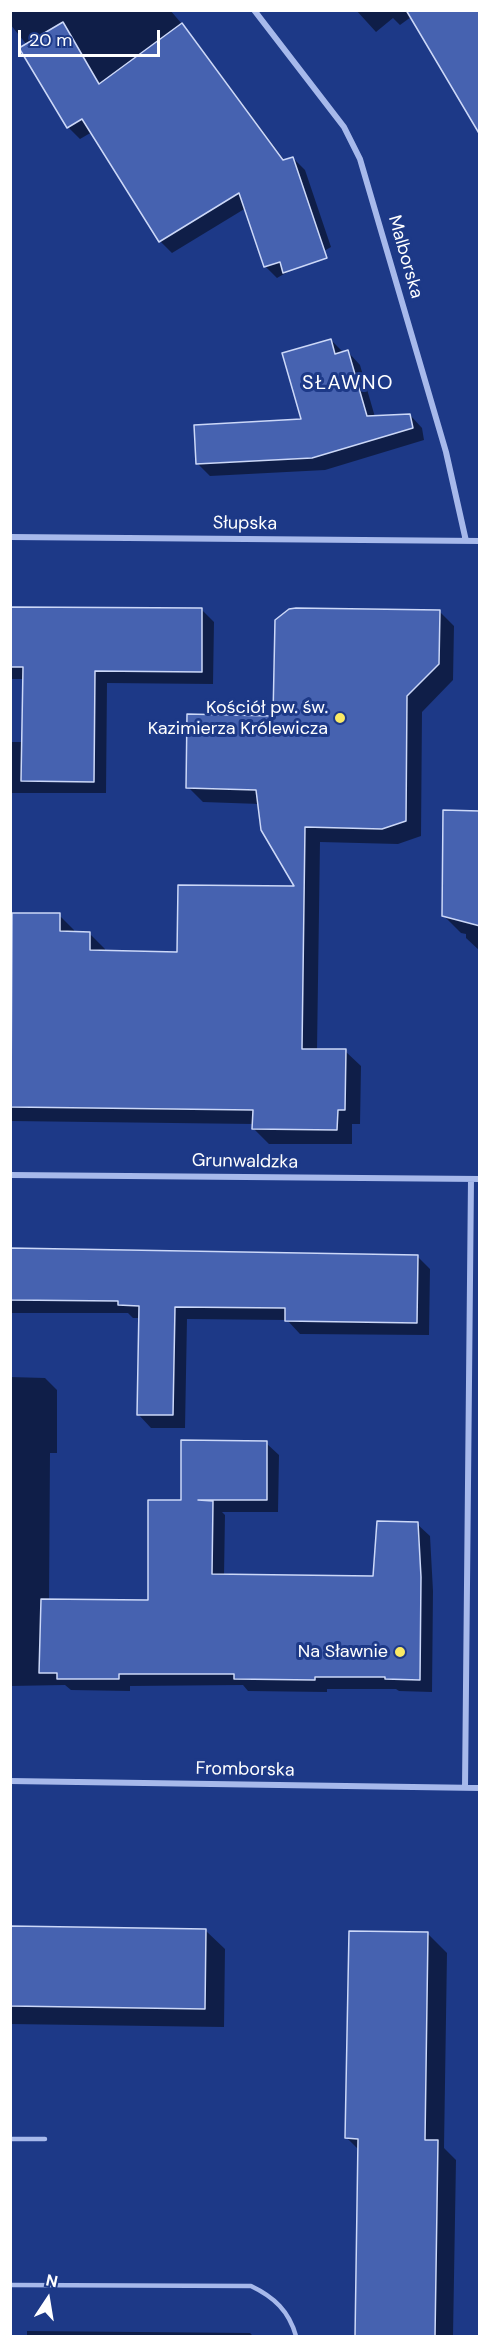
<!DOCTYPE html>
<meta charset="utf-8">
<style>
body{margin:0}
#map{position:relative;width:490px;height:2347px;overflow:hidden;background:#1d3987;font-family:"DM Sans",sans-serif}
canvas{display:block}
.frame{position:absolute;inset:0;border:12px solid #fff;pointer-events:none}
.north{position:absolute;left:18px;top:2269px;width:60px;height:60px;-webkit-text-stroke:4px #1d3987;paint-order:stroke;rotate:12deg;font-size:16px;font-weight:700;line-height:24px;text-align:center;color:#fff}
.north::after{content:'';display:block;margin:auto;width:21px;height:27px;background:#fff;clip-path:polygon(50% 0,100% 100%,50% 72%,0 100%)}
.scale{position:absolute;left:18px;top:30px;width:142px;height:27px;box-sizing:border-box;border:3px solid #fff;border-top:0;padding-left:8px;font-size:18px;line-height:21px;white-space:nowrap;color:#fff;-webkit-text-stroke:4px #1d3987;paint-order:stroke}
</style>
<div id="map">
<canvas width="490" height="2347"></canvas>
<div class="frame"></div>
<div class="north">N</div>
<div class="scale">20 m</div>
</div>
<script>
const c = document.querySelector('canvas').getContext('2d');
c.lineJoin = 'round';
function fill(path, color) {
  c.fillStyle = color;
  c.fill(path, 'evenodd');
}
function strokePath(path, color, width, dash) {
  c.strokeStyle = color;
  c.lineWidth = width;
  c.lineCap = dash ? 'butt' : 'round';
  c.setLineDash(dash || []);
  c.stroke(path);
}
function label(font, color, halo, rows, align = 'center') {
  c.font = font + ' "DM Sans",sans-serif';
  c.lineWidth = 6;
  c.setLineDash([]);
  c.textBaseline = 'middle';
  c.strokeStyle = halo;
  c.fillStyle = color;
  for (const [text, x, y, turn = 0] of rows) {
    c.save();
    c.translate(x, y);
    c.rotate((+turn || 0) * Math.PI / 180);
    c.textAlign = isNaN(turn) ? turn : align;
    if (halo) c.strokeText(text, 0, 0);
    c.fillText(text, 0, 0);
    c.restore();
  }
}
const shadow = new Path2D(`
 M10,10H170L193,37L285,161L293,158L305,170L331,247L277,278L265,266L246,208L172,253L160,241L92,132L80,139L68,127L27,45L10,24Z
 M356,10H480L411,17L400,25L393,18L376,32Z
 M331,340L344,353L348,352L360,365L375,417L410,415L422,428L424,440L325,470L210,476L198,464L303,421Z
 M10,607L201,609L214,622L213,684L107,683L106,793H10V742H23L24,679H10Z
 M439,611L454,626L453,680L422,712L421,836L398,844L320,842L317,1050L345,1051L361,1066L360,1124H352V1144H269L254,1129V1124L10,1121V1047L59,915L74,930L75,933L90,934L105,949V952L178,953L297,887L260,804L203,802L188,787L275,717Z
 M480,813V951L466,938V934L461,933L443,915Z
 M10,1249L417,1256L430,1269L429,1335L300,1334L287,1320L187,1319L185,1428H151L138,1414L140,1318H133L128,1313H10Z
 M10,1377L45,1378L57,1390V1453H50L49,1601H149L182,1502L266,1443L279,1455L278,1512H222L225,1515L224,1576L374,1577L417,1524L430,1536L433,1591L432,1692L399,1691L396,1689H327V1692L248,1691L243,1685L130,1686V1691L71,1690L65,1685L10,1686Z
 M10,1928L206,1931L225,1949L224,2027L10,2024Z
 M428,1934L447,1953L444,2148L456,2160L453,2336H356L359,2150L347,2138Z
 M27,2331L250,2333L253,2336H27Z`);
const building = new Path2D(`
 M406,10H480V135Z
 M63,22L99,84L182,23L283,160L293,157L327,258L283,273L280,262L264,267L239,193L159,242L82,119L67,128L19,48Z
 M331,339L335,354L348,350L367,416L410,414L413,428L312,458L196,464L194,425L301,419L282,353Z
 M10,607L202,608V672L95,671L94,782L21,781L23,667H10Z
 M296,608L440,610L439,664L407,696L406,821L382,829L305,827L302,1049H346L345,1110H338L337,1130L252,1129L253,1110L11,1107L12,913H60V931L90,932V950L177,952L178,885L294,886L261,830L256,790L186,788L187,714L273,716L275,620L289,609Z
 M443,810L480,811V926L442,916Z
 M10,1248L418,1255L417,1323L285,1321V1308L175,1307L173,1415H137L139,1306L118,1305V1301L10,1300Z
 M181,1440L267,1441V1500H198L213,1501L212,1574L373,1576L377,1521L418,1522L421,1577L420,1680L385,1679V1677H315V1680L234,1679V1674H119V1679H57V1673H39L41,1599L148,1600V1500H181Z
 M10,1926L206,1929L205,2009L10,2006Z
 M349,1931L428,1932L425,2140H438L435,2337H355L358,2139L345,2138Z`);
const lane = new Path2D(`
 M10,2139H45
 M10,2285L251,2286C274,2297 289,2311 296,2336`);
const street = new Path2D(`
 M254,10L344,127L360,159L446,452L466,541
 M10,537L480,541
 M10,1175L480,1179
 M10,1781L480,1788
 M465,1787L471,1179`);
const markers = [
 [340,718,6,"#faea65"],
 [400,1652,6,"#faea65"]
];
const streetNames = [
 ["Malborska",405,257,74],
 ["Słupska",245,524,1],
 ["Grunwaldzka",245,1162,1],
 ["Fromborska",245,1770,1]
];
const poiNames = [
 ["Kościół pw. św.",328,708],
 ["Kazimierza Królewicza",328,729],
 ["Na Sławnie",388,1652]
];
const neighbourhoodNames = [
 ["SŁAWNO",348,384]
];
fill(shadow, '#0007');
fill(building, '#4662b0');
strokePath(building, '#ccd8f8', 1.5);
strokePath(lane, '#a7b9eb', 4.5);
strokePath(street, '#a7b9eb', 6);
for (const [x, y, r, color] of markers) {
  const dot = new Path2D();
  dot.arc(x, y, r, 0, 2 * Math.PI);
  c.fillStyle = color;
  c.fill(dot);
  strokePath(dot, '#1d3987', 2);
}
label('18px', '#fff', '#1d3987', streetNames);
label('18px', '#fff', '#1d3987', poiNames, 'right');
c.letterSpacing = '1.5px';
label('20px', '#fff', '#1d3987', neighbourhoodNames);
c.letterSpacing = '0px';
</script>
